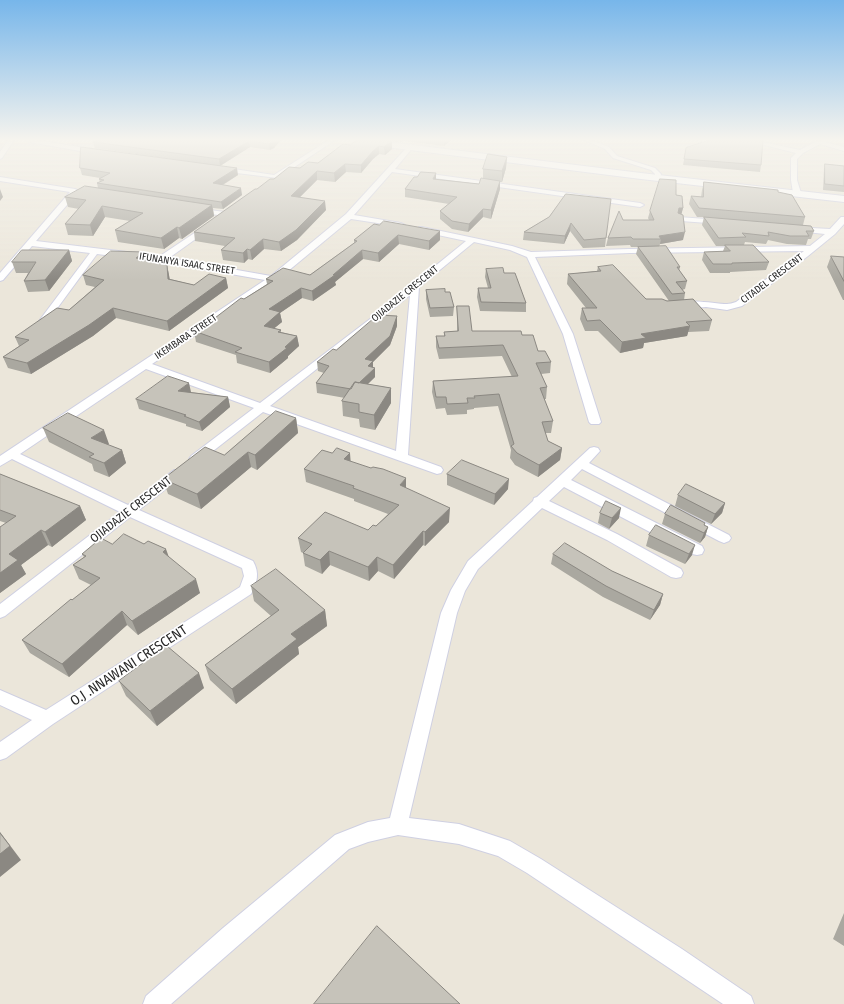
<!DOCTYPE html>
<style>
body{margin:0}
canvas{display:block;background:#ebe6da}
</style>
<canvas width="844" height="1004"></canvas>
<script>
const c = document.querySelector('canvas').getContext('2d');
c.lineJoin = 'round';
function strokePath(path, color, width, dash) {
  c.strokeStyle = color;
  c.lineWidth = width;
  c.lineCap = dash ? 'butt' : 'round';
  c.setLineDash(dash || []);
  c.stroke(path);
}
function fill(path, color) {
  c.fillStyle = color;
  c.fill(path, 'evenodd');
}
function label(font, color, halo, rows, align = 'center') {
  c.font = font + ' "Fira Sans Condensed",sans-serif';
  c.lineWidth = 3.5;
  c.setLineDash([]);
  c.textBaseline = 'middle';
  c.strokeStyle = halo;
  c.fillStyle = color;
  for (const [text, x, y, turn = 0] of rows) {
    c.save();
    c.translate(x, y);
    c.rotate((+turn || 0) * Math.PI / 180);
    c.textAlign = isNaN(turn) ? turn : align;
    if (halo) c.strokeText(text, 0, 0);
    c.fillText(text, 0, 0);
    c.restore();
  }
}
const minor = new Path2D(`
 M8,140H14L2,158L0,159V152Z
 M26,140H37L97,150L100,152L97,154L29,142Z
 M329,140H335L278,178L220,171L217,169L220,167L274,175Z
 M584,140H591L609,147L617,156L655,168L661,174L660,178L655,179V174L651,170L613,158L605,149Z
 M744,140H753L800,150L817,141L827,140L825,142L844,147V151L820,144L803,153L797,159V180L801,193L797,195L793,193L791,180V158L796,153Z
 M411,144L414,146L395,169L640,203L644,205L640,207L392,172L354,215L401,223L405,225L404,227L351,219L276,281L152,364L260,403L370,319L466,241L419,231V227H422L512,246L531,252L630,249L810,246L825,234L796,231L792,229L793,227L830,229L841,217H844V224L835,234L808,256L742,306L727,310L706,307L682,309L677,306C687,297 715,304 727,304C729,304 733,303 736,302L804,251L630,253L535,257L573,334L601,422L599,424H591L589,422L563,334L527,257L510,250L474,242L419,287L408,455L441,467L443,470L441,473L437,474L263,412L199,462H191L189,459L191,456L254,408L146,369L20,454L128,505L174,470H182L184,473L182,476L139,510L253,561C260,573 257,583 251,594L53,724L6,758L0,760V742L32,720L0,705V690L46,710L240,587L244,576L242,568L130,517L5,616L0,618V604L120,512L12,459L0,466V456L265,280L162,262L97,254L42,329H36L34,327L36,325L90,253L32,246L3,280L0,281V273L70,192L0,181V177L75,189L79,191L36,241L160,256L208,224H211V228L169,258L271,276L346,214L409,145ZM410,295L396,451L270,406Z
 M194,208L225,212L229,214L225,216L197,212H194Z
 M678,217L721,220L725,222L721,224L681,221H678Z
 M594,447L598,448L600,451L589,463L729,535L731,538L729,541L724,543L719,541L582,469L571,480L702,546L704,550L702,554L697,555L692,554L564,487L549,501L617,534L681,569L683,573L681,577L676,578L671,577L607,540L542,508L478,569L465,591L457,613L409,818L459,824L510,841L541,859L682,949L751,996L754,1004H723L527,873L498,856L459,844L398,835L368,842L349,849L171,1004H143L146,996L223,928L335,835L368,822L390,818L441,613L451,590L468,561L533,501L534,498L537,497L590,448Z`);
const secondary = new Path2D(`
 M350,140H372L641,173L844,196V202L641,179L354,143Z`);
const wall = new Path2D(`
 M99,140H281L274,148L270,150L250,147L220,166L238,175L223,185L242,195L223,209L213,208L214,216L182,239L179,238L164,249L118,242L115,230L130,221L105,217L93,236L68,235L65,224L79,209L68,207L65,197L98,188L97,183L100,182L99,179L100,178L82,175L80,168L211,165L95,148L93,142Z
 M378,140H451L444,146L404,141L402,142Z
 M378,140L392,149L385,155L379,154L373,159L361,173L346,172L335,182L317,180L300,197L326,210L297,240L281,251L264,249L252,260L248,259L244,263L223,260L221,250L225,246L195,241L194,232L257,189L274,179L300,168L318,163L350,145Z
 M686,148L761,165L760,172L683,165Z
 M507,157L506,168L502,182H500V189L491,219L483,217L468,232L452,229L440,219V211L449,204L405,197V189L417,177L479,184L483,178V169Z
 M825,164L844,166V192L823,190L824,169Z
 M704,182L778,192L805,217L803,225L814,231L811,239H808L806,245L787,244L768,240L766,244L745,242L744,245L769,262L766,270L730,272V273H710L702,260L704,252L723,251L725,246H716L702,225L704,217H697L689,204L691,196L701,197L702,190Z
 M566,194L606,238L605,247L583,248L570,231L564,244L523,240L524,232L549,217Z
 M676,195L683,208L681,214L683,240L660,244L659,247L680,267L679,271L687,281L685,289L682,290L685,293L684,300L712,320L709,331L688,332L687,336L644,343L643,348L620,353L598,331H585L580,319L582,308H586L567,284L568,274L597,271L598,267L646,299L669,301L636,254L638,247H631L630,245L606,246L608,238L623,220H649L648,218L650,211Z
 M379,225L440,231V240L429,250L399,244L379,262L363,259L335,282L336,285L313,301L302,298L280,313L282,322L274,328L281,330V332L297,336L299,346L288,356V358L270,373L237,363L236,355L196,342L194,331L211,321L244,299L267,284L266,279L310,275L354,243V240Z
 M69,250L72,261L49,291L28,292L24,281L28,273H16L12,262Z
 M144,252L146,260L167,265L169,275L170,279L194,285L226,278L228,288L169,331L116,318L93,336L31,374L8,368L3,357L19,346L15,337L69,310L95,287L86,285L83,275Z
 M831,256L844,257V300H843L827,267Z
 M486,269L504,273L526,303V312L480,311L477,297L478,288H488L485,277Z
 M426,290L445,292L454,307L453,316L430,317L426,299Z
 M457,306L472,331L522,335L538,351L551,362L550,373L541,374L547,387L546,399H544L553,421L551,433H545L548,441L562,448L560,460L538,477L515,465L510,458L511,450L498,406L474,408V409L467,410V414L447,415L445,408L436,409L432,392L433,381L512,377L502,356L439,359L436,347V336H444V332L457,331Z
 M397,326L390,345L373,362V367L375,377L368,384L391,388V403L375,430L360,427L359,419L343,416L342,401L345,398L317,393L316,383L324,373L318,371L317,362L336,350Z
 M190,392L228,397L230,407L202,431L186,426V424L139,409L136,399Z
 M296,418L298,433L257,470L251,467L201,509L168,494L163,479L224,455Z
 M43,428L109,444L108,445L122,450L126,463L109,477L94,471L92,464L49,442Z
 M350,461L406,488L449,522L425,546L423,545L394,579L378,571L369,581L330,565L322,574L305,566L303,553L301,552L298,538L368,530L376,526L388,514L354,501V499L306,482L304,469Z
 M0,474L80,506L86,520L52,547L48,545L21,565L26,574L0,593L6,523L0,521Z
 M447,474L508,489L494,505L447,485Z
 M678,495L725,503L722,513L711,524L675,506Z
 M600,513L619,518L609,529L598,523Z
 M665,514L708,527L705,537L700,543L662,524Z
 M649,535L692,555L685,564L646,546Z
 M112,544L168,556L200,593L138,635L127,625L69,677L30,653L22,640L91,585L79,579L73,565L84,557L82,554Z
 M553,554L612,571L663,594L660,605L650,620L603,597L551,564Z
 M251,586L325,610L327,626L298,647L299,654L236,704L210,680L205,665L271,616L254,601Z
 M119,681L204,688L157,726L126,696Z
 M844,913V946L833,939Z`);
const shadedWall = new Path2D(`
 M275,140H281L274,148L270,150L269,144Z
 M444,140H451L444,146Z
 M249,141L250,147L220,166L219,159Z
 M392,141V149L385,155L384,147Z
 M379,146V154L373,159L361,173V165L373,151Z
 M507,157L506,168L502,182V171Z
 M345,164L346,172L335,182L334,173Z
 M237,168L238,175L214,190L213,183Z
 M317,171V180L292,205L291,196Z
 M436,173V181L433,179Z
 M500,181V189L491,219V210Z
 M241,188L242,195L223,209L221,202Z
 M0,189L3,197L0,201Z
 M325,201L326,210L297,240L281,251L279,242Z
 M212,205L214,216L182,239L179,228Z
 M102,206L105,217L93,236L90,225Z
 M679,208H683L681,216H677Z
 M483,209V217L468,232L469,224Z
 M571,223L570,231L564,244L565,236Z
 M177,227L179,238L164,249L161,238Z
 M440,231V240L429,250V241Z
 M685,232L683,240L660,244L661,239L659,236Z
 M398,235L399,244L379,262L378,253Z
 M263,239L264,249L252,260L250,250Z
 M247,249L248,259L244,263L243,253Z
 M69,250L72,261L49,291L45,280Z
 M362,250L363,259L335,282L336,285L313,301L312,291Z
 M144,252L146,262L136,258Z
 M167,265L169,275L170,289L168,279Z
 M226,278L228,288L169,331L167,321Z
 M301,288L302,298L280,313L282,322L265,336L264,326L269,309Z
 M113,308L116,318L93,336L31,374L27,363Z
 M397,316V326L390,345L373,362V369L375,368V377L352,399V389L365,359Z
 M690,326L687,336L644,343L643,348L620,353L622,342L641,334Z
 M297,336L299,346L288,356V358L270,373L269,362Z
 M189,383L191,392L180,400L178,391Z
 M391,388V403L375,430L374,415Z
 M228,397L230,407L202,431L199,422Z
 M296,418L298,433L257,470L255,455Z
 M104,430L109,444L96,452L91,438Z
 M562,448L560,460L538,477L539,465Z
 M122,450L126,463L109,477L104,463Z
 M248,452L251,467L201,509L197,494Z
 M350,453L351,466L344,459Z
 M406,478V491L400,485Z
 M509,479L508,489L494,505L495,494Z
 M725,503L722,513L711,524L715,514Z
 M80,506L86,520L52,547L45,532Z
 M450,508L449,522L425,546V532Z
 M621,508L619,518L609,529L612,518Z
 M708,527L705,537L700,543L704,533Z
 M41,530L48,545L21,565L26,574L0,593V573L9,554Z
 M423,531V545L394,579L393,565Z
 M695,545L692,555L685,564L689,554Z
 M166,549L171,563L163,552Z
 M329,551L330,565L322,574L320,560Z
 M377,557L378,571L369,581L368,567Z
 M196,579L200,593L138,635L132,621Z
 M663,594L660,605L650,620L654,610Z
 M325,610L327,626L298,647L299,654L236,704L232,689L291,634Z
 M122,611L127,625L69,677L62,664Z
 M199,673L204,688L157,726L150,711Z
 M0,832L21,860L0,877Z`);
const building = new Path2D(`
 M99,140H275L273,142L269,144L249,141L219,159L93,142Z
 M357,140H378L392,141L384,147L379,146L373,151L361,165L345,164L334,173L317,171L291,196L325,201L296,230L279,242L263,239L250,250L247,249L243,253L221,250L235,238L194,232L255,189H257L270,179H274L289,167L300,168L308,162L318,163L343,144L350,145Z
 M709,140H763L761,165L684,159L686,148Z
 M81,147L237,168L213,183L241,188L221,202L97,183L104,180L99,179L110,173L80,168Z
 M488,154L507,157L502,171L483,169Z
 M825,164L844,166V186L825,184Z
 M421,172L436,173L433,179L479,184L481,178L500,181L491,210L483,209L469,224L452,221L440,211L457,197L405,189L414,177H417Z
 M660,179L676,180V195L682,196L683,208H679L678,213L683,215L685,232L659,236L661,239H633L631,237L608,238L619,211L623,220H654L650,211Z
 M704,182L778,190V192L792,195L805,217L699,208L691,196L703,197Z
 M85,186L212,205L179,228L177,227L161,238L115,230L143,213L102,206L90,225L65,224L86,200L65,197Z
 M566,194L611,199L606,238L584,240L571,223L565,236L524,232L549,217Z
 M704,217L811,226L814,231H806L809,236H790L768,232L769,236L742,233L746,237L719,238Z
 M384,221L440,231L429,241L398,235L378,253L362,250L333,275H335L312,291L301,288L269,309L280,312L264,326L281,330L278,332L297,336L285,347L287,348L269,362L235,352L242,348L194,331L211,321L241,298L244,299L273,281L266,279L283,268L310,275L357,241L354,240L374,224L379,225Z
 M725,245H753L769,262L732,263V264H713L704,252L730,251Z
 M666,246L680,267H677L687,281L676,282L685,293L672,294L638,247Z
 M22,250H69L45,280L24,281L36,262H12Z
 M111,251L144,252L136,258L167,265L168,279L194,285L209,274L226,278L167,321L113,308L89,325L27,363L3,357L29,340L15,337L57,308L69,310L104,280L83,275Z
 M831,256L844,257V281Z
 M613,265L646,299H662L667,301L693,299L712,320L686,322L690,326L641,334L646,338L622,342L600,320L587,321L582,308H597L568,274L601,271L598,267Z
 M503,268L504,273H515L526,303L481,302L478,288H491L486,269Z
 M445,289V292H450L454,307L430,308L426,290Z
 M457,306H469L472,331H521L522,335H533L538,351H545L551,362L536,363L547,387L540,388L553,421L542,422L548,441L562,448L539,465L517,453L511,446L514,444L499,394L474,396L475,398H467L468,403L447,404L446,397H436L433,381L518,376L503,345L439,348L436,336H445L444,332L458,331Z
 M378,315L397,316L390,336L365,359L373,361L368,366L375,368L359,383L355,382L351,389L316,383L329,366L317,362L333,349L336,350Z
 M168,376L189,383L178,391L228,397L199,422L184,416L186,415L136,399Z
 M355,382L391,388L374,415L359,412V404L342,401Z
 M276,411L296,418L255,455L248,452L197,494L163,479L205,447L224,455Z
 M68,413L104,430L91,438L122,450L104,463L89,457L94,454L43,428Z
 M337,448L350,453L344,459L371,468L373,467L383,469L406,478L400,485L450,508L425,532L423,531L393,565L377,557L368,567L329,551L320,560L303,553L312,544L298,538L325,512L368,530L373,525L376,526L399,505L353,488L354,486L304,469L322,450L332,453Z
 M462,460L509,479L495,494L447,474Z
 M0,474L80,506L45,532L41,530L9,554L18,560L0,573V527L16,516L0,510Z
 M686,484L725,503L715,514L678,495Z
 M606,501L621,508L612,518L600,513Z
 M671,505L705,523L704,525L708,527L704,533L665,514Z
 M656,525L695,545L689,554L649,535Z
 M124,534L144,544L148,541L166,549L163,552L196,579L132,621L122,611L62,664L22,640L71,599L72,600L100,578L73,565L86,556L82,554L101,538L112,544Z
 M565,543L612,571L663,594L654,610L606,586L553,554Z
 M276,569L325,610L291,634L297,639L232,689L205,665L279,610L251,586Z
 M167,646L199,673L150,711L119,681Z
 M0,833L10,846L0,854Z
 M377,926L460,1004H314Z`);
const farStreetnames = [
 ["IFUNANYA ISAAC STREET",187,264,9],
 ["CITADEL CRESCENT",772,279,-37],
 ["OJIADAZIE CRESCENT",405,294,-39],
 ["IKEMBARA STREET",186,337,-34]
];
const streetNames = [
 ["OJIADAZIE CRESCENT",131,510,-38]
];
const nearStreetnames = [
 ["O.J .NNAWANI CRESCENT",129,666,-33]
];
strokePath(minor, '#cfd0e2', 2);
strokePath(secondary, '#cfd0e2', 2);
fill(minor, '#fff');
fill(secondary, '#fff');
fill(wall, '#aaa8a0');
fill(shadedWall, '#8b8882');
fill(building, '#c6c3ba');
strokePath(building, '#8b8882', 1);
const sky = c.createLinearGradient(0, 0, 0, 280);
sky.addColorStop(0, '#77b6ea');
sky.addColorStop(0.5, '#f6f4ee');
sky.addColorStop(1, '#f6f4ee00');
c.fillStyle = sky;
c.fillRect(0, 0, 844, 280);
label('10px', '#282828', '#fff', farStreetnames);
label('12px', '#282828', '#fff', streetNames);
label('14px', '#282828', '#fff', nearStreetnames);
</script>
